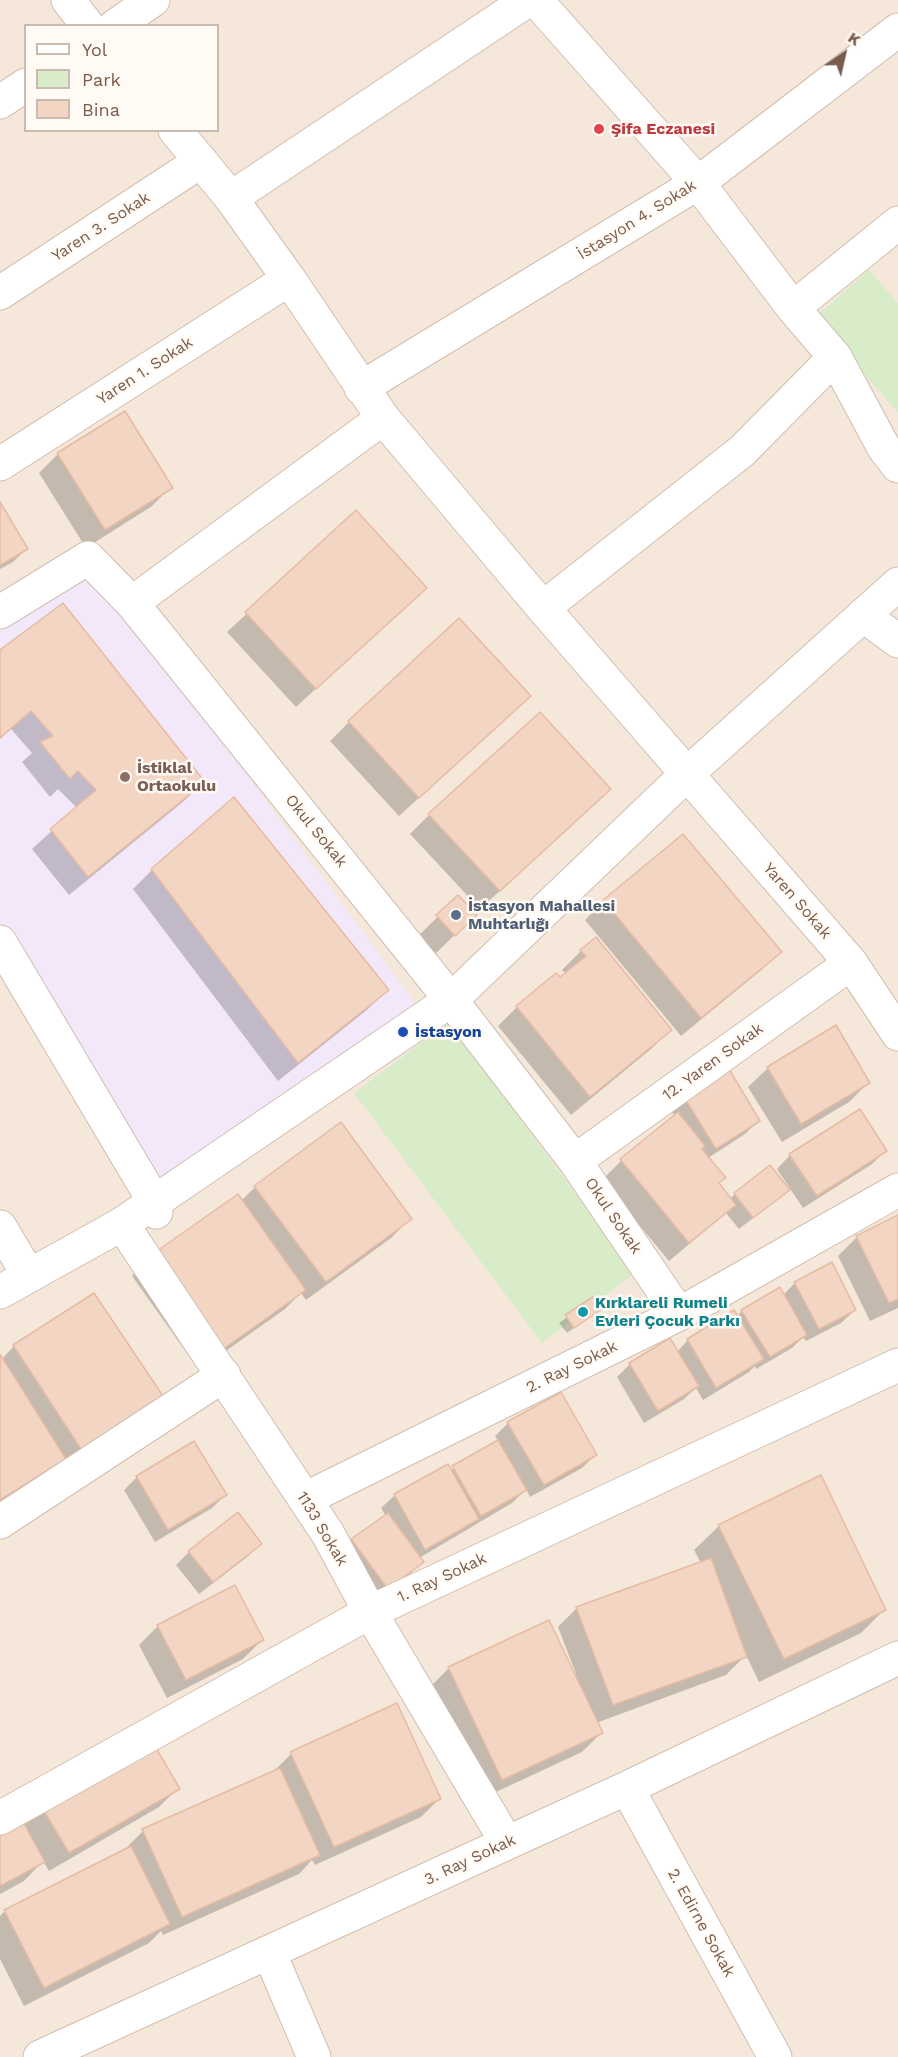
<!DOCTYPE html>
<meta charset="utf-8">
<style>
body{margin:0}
#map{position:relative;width:898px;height:2057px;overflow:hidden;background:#fdf6ec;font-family:"Work Sans",sans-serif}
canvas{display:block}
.legend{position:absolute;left:24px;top:24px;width:195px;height:108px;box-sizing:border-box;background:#fffaf3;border:2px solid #cabbb1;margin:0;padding:8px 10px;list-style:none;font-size:18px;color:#7a5c4d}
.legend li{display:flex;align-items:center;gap:12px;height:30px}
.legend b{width:30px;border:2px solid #cabbb1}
.north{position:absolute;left:814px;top:24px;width:60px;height:60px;-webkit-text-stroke:4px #fffaf3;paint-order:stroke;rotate:34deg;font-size:16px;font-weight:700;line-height:24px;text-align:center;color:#7a5c4d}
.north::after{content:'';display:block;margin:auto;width:21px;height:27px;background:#7a5c4d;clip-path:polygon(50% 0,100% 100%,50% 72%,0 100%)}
</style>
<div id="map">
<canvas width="898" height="2057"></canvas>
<ul class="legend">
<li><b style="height:8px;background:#fff"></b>Yol</li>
<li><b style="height:16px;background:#d8ecc9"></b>Park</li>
<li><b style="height:16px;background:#f3d5c3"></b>Bina</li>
</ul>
<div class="north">K</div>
</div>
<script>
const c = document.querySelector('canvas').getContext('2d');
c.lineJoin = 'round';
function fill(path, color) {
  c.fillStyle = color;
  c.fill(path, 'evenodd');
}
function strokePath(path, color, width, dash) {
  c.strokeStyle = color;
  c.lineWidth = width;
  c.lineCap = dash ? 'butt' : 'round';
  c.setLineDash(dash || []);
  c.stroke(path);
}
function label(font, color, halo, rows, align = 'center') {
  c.font = font + ' "Work Sans",sans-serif';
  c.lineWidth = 5;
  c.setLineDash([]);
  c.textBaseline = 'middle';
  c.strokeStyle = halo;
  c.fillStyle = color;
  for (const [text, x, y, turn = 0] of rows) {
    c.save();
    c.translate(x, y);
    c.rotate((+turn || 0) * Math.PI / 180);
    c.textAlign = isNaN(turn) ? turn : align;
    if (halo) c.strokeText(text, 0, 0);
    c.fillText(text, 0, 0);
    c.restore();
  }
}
const residential = new Path2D(`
 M0,0H898V2057H0ZM26,26H218V130H26Z`);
const education = new Path2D(`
 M88,558L425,1017L154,1201L0,942V612Z`);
const green = new Path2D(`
 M869,270L898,303V413L815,317Z
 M448,1023L635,1273L542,1343L354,1093Z`);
const shadow = new Path2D(`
 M124,413L171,487L152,506L86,548L39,473L58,454Z
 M0,505L26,549L13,562L0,569Z
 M356,512L406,606L296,707L227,632Z
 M0,652L203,782L184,801L69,895L32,849L77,808L58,789L50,797L22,762L32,753L11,729L0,739Z
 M510,715L399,816L330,741L349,722Z
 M234,799L387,990L368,1009L278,1081L133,889L152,870Z
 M590,808L480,909L410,834L429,815Z
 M458,897L475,915L430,959L413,941Z
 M604,901L780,952L760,971L681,1036L585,920Z
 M581,951L670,1030L651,1049L571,1115L498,1026L517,1007L566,974L562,970Z
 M835,1027L868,1083L849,1102L782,1142L748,1087L768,1068Z
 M685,1099L758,1121L745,1134L708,1158L718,1184L730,1199L735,1194L788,1189L774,1202L739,1229L726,1213L669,1261L602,1180L621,1161L675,1116L672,1112Z
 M885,1151L872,1164L803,1208L777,1169L790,1155Z
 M255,1187L410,1219L391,1238L306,1300L301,1293L285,1309L199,1370L132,1276L151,1257L241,1201Z
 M898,1217V1308L870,1321L838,1256L857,1237Z
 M795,1283L855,1310L841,1323L806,1341L803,1337L792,1348L756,1369L755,1366L749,1372L703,1400L696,1388L684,1399L644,1423L617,1377L630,1364L677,1352L688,1340L736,1317L742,1311L783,1295Z
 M593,1299L600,1309L567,1333L559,1323Z
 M14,1346L144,1418L0,1506V1356L2,1359Z
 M508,1423L595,1455L582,1468L530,1497L526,1489L512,1503L419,1558L422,1562L409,1575L374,1601L339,1554L352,1541L386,1516L381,1508L395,1495L447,1466L450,1471L499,1442L495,1436Z
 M137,1477L225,1495L212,1508L155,1542L124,1490Z
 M820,1477L885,1609L861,1633L759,1682L746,1655L726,1675L596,1723L601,1733L582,1752L483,1798L430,1687L449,1668L576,1674L558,1627L577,1608L701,1563L694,1550L719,1526Z
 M260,1544L247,1557L199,1594L176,1565L189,1552Z
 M158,1626L262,1640L243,1659L167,1698L139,1645Z
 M397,1705L440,1798L421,1817L315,1865L312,1860L299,1874L163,1935L161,1931L149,1943L24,2006L0,1959V1916L5,1911L124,1850L143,1831L272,1773L291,1754Z
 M178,1788L159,1807L49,1871L43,1861L24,1881L0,1894V1820L23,1825L42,1807Z`);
const building = new Path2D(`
 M125,411L173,488L105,530L57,453Z
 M0,502L28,549L0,565Z
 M356,510L427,588L316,689L245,612Z
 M63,603L205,782L88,877L50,829L96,790L78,771L70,779L40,742L53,736L31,711L0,738V650Z
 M459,618L531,696L419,798L348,721Z
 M540,712L611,789L500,891L428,814Z
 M234,797L389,990L298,1063L151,869Z
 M683,834L782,952L701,1018L603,900Z
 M458,895L477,915L455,936L436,915Z
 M596,937L672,1030L590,1097L516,1006L556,973L560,977L586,956L580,950Z
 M836,1025L870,1083L801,1124L767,1067Z
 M729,1069L760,1121L716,1149L684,1097Z
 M860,1109L887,1151L817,1196L789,1154Z
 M678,1112L705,1146L702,1149L726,1178L719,1183L736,1205L689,1243L620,1159Z
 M341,1122L412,1219L326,1282L254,1186Z
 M770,1165L790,1190L753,1218L734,1193Z
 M238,1194L306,1290L219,1352L150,1256Z
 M898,1215V1299L889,1303L856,1236Z
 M832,1262L856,1310L819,1329L794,1282Z
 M780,1287L807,1335L770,1357L741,1310Z
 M94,1293L165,1399L83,1452L13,1345Z
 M593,1297L602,1309L574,1328L565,1315Z
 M734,1310L764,1359L716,1388L687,1339Z
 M670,1338L699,1386L658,1411L629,1363Z
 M0,1354L66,1459L0,1500Z
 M561,1392L597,1455L544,1485L507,1422Z
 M498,1440L527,1490L481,1516L452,1466Z
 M194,1441L227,1495L168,1530L136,1476Z
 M448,1464L479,1519L425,1550L394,1494Z
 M821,1475L886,1610L784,1659L718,1525Z
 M238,1512L262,1544L213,1582L188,1551Z
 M388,1513L424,1562L388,1589L351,1539Z
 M711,1558L747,1657L613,1705L576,1607Z
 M235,1585L264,1640L186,1680L157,1625Z
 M549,1620L603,1733L502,1780L448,1667Z
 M397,1703L441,1799L334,1847L290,1752Z
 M152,1741L180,1789L69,1853L41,1806Z
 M280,1768L320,1855L182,1917L142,1829Z
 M16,1809L45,1862L0,1886V1818Z
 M131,1846L170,1924L44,1988L4,1910Z`);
const minor = new Path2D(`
 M536,0L698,183L793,308L835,357L884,448L898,466
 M115,26L153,0
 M0,102L26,85
 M231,198L528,0
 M0,293L201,161
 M793,308L898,223
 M361,388L698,183L898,30
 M383,418L132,603L451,1000L575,1161L679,1314
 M0,464L289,279
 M543,608L742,451L835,357
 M0,612L88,558L132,603
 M863,615L898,641
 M0,942L154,1201L156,1212
 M575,1161L851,963
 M122,1224L328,1534L370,1612L507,1843
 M0,1227L29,1276
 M0,1292L122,1224L451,1000L687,774L898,584
 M305,1499L679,1314L898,1190
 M0,1522L224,1375
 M627,1788L775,2057
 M0,1818L370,1612L898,1365
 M269,1952L314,2057
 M40,2057L627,1788L898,1658`);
const tertiary = new Path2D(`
 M68,0L88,26
 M175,130L231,198L289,279L383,418L543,608L851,963L898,1034`);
const markers = [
 [599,129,6,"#e0444e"],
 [125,777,6,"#8d6e63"],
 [456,915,6,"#5c6f8a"],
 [403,1032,6,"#1a4fb4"],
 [583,1312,6,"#0f9aa8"]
];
const healthNames = [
 ["Şifa Eczanesi",611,129]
];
const streetNames = [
 ["İstasyon 4. Sokak",637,220,-32],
 ["Yaren 3. Sokak",101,227,-33],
 ["Yaren 1. Sokak",145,371,-33],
 ["Okul Sokak",316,831,51],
 ["Yaren Sokak",797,901,49],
 ["12. Yaren Sokak",713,1062,-36],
 ["Okul Sokak",613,1216,56],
 ["2. Ray Sokak",572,1367,-26],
 ["1133 Sokak",322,1529,59],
 ["1. Ray Sokak",442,1578,-25],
 ["3. Ray Sokak",470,1860,-25],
 ["2. Edirne Sokak",701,1923,61]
];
const educationNames = [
 ["İstiklal",137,768],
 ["Ortaokulu",137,786]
];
const serviceNames = [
 ["İstasyon Mahallesi",468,906],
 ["Muhtarlığı",468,924]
];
const transitNames = [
 ["İstasyon",415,1032]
];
const cultureNames = [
 ["Kırklareli Rumeli",595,1303],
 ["Evleri Çocuk Parkı",595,1321]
];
fill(residential, '#f5e8da');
fill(education, '#f3e8fa');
fill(green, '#d8ecc9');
fill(shadow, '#0003');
fill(building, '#f3d5c3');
strokePath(building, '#e6bba3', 1.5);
strokePath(minor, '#d1beb0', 35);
strokePath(tertiary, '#d1beb0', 35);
strokePath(minor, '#fff', 33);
strokePath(tertiary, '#fff', 33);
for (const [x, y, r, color] of markers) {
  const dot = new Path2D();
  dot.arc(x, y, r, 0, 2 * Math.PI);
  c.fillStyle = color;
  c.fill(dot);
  strokePath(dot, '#fffaf3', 2);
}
label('bold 16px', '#be3a42', '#fffaf3', healthNames, 'left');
label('16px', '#7a5c4d', '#fffaf3', streetNames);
label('bold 16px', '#785e54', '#fffaf3', educationNames, 'left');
label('bold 16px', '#4e5e75', '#fffaf3', serviceNames, 'left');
label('bold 16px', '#164399', '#fffaf3', transitNames, 'left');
label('bold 16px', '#0d838f', '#fffaf3', cultureNames, 'left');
</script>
